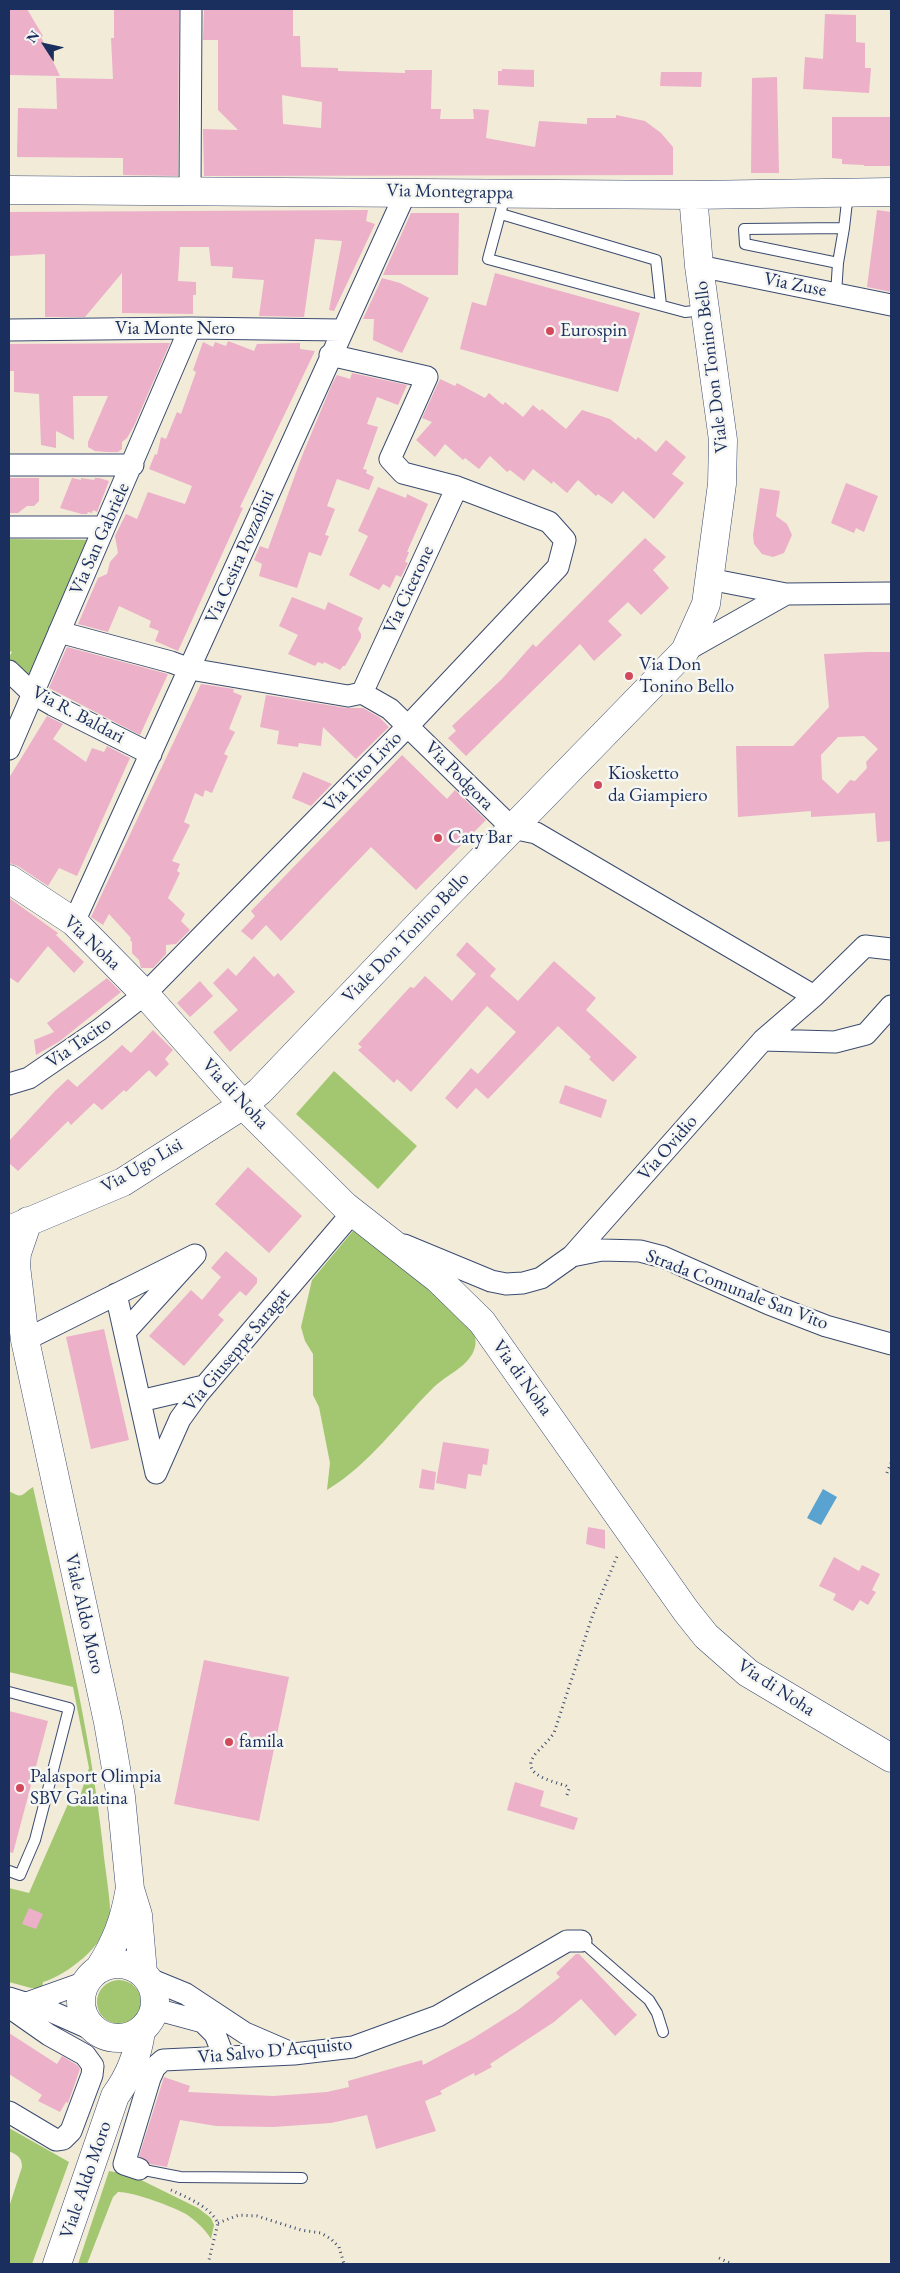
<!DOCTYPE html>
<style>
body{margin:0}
#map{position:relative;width:900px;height:2273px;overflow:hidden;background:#f1ebd8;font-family:"EB Garamond",serif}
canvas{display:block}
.frame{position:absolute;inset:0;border:10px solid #1b2f5e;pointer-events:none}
.north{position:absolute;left:20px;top:20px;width:50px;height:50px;-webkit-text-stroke:4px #f6f6f2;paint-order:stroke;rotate:305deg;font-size:14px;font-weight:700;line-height:20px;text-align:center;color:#1b2f5e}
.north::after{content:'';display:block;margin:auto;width:18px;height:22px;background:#1b2f5e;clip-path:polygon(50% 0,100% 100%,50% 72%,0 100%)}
</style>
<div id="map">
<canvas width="900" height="2273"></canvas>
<div class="frame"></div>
<div class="north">N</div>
</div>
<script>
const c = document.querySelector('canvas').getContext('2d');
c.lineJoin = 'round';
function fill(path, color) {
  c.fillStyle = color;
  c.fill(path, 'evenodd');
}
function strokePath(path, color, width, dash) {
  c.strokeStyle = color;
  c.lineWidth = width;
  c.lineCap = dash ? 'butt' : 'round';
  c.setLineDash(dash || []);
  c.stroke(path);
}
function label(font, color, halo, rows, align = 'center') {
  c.font = font + ' "EB Garamond",serif';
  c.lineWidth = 5;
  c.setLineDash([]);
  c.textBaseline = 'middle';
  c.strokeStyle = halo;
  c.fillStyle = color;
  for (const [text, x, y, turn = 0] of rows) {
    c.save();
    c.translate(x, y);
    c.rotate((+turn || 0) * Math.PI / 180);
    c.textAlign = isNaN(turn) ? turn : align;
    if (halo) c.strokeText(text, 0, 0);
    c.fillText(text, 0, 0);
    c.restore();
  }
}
const green = new Path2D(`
 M9,539L90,540L29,676L9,665V657L12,652L9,651Z
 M334,1071L417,1146L378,1189L296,1114Z
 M357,1226L471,1324C473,1331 477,1339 475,1347C470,1367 445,1375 432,1389C396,1425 371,1463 327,1490L330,1463L319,1407L313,1395V1354L305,1341L301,1327L312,1280Z
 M33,1487C60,1607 90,1726 103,1847C104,1862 112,1907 110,1919C104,1945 68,1975 43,1982L42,1988H31L9,1982V1888L29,1893L68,1804L77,1806L89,1768L73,1687L9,1672V1491C24,1500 21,1494 33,1487Z
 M97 2002a22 22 0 1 1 44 0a22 22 0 1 1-44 0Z
 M9,2128L69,2162L32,2264H9V2207L22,2167C22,2157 17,2155 9,2151Z
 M109,2171L131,2175L198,2208L211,2218L214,2225L211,2239C205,2229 195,2220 186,2214C174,2207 131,2191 118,2192L113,2197L87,2264H78Z`);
const water = new Path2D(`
 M823,1489L837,1497L821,1525L807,1518Z`);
const building = new Path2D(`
 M9,9H27L43,36L41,37L60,76L9,75Z
 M114,9H179L178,176L123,175V158L17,157L18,108L57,109L56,78L113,79L111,38H114Z
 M204,9L293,10V36H300L301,67L338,68V71L405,73V70H432L431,109H441L440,119H474L473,109L489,110L486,138L535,147L539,121L587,124V118H616V115L645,121L661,133L673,147V175L204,176L203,129L238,130L218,110V40H203ZM282,95L322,102L321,128L283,124Z
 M825,14L856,15V42L865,43V68H871L869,93L803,89L805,57L823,59Z
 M502,69L534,70V87L498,85V71H502Z
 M661,72H702L701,87L660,86Z
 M777,77L779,173H751L752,78Z
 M832,117H891V166H864V165L842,164V159L832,158Z
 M368,210L366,221L375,224L334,311L329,310L342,241L315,239L304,317L259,316L264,280L232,278L233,267L211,266L209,247H180L178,281L196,282V295H193V314L122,313V273L85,317H45V254L9,256V212Z
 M877,210L891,212V292L867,287Z
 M411,213H459L458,275H383Z
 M495,273L640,313L618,392L460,349L472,302L486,306Z
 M382,278L400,283L429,298L402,353L373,340L374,319H363Z
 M228,341L254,351L257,344L300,343V349L315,351L240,507L243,508L178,651L155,641L159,631L149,627L151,621L119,606L108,632L78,624L98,578L107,574L110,562L118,553L115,536L126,514L137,519L148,492L185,504L192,486L149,469L155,454L157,455L161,437L166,439L177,412L181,414L196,372L193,370L203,342L213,347L215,342L226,346Z
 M170,343L134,426L127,438L122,442V449L118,452H107L95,451L88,447V442L108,396H73L74,440L56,431V448L41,445L39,394L14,392V371H9V344Z
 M352,373L407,385L398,405L377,397L367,424L378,427L363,469L367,470L366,473L374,477L369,490L337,479L327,506L335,509L325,535L329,536L321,556L309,552L297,588L259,576L262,564L254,560L260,546L268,549L302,456L332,384L337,375L350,379Z
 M440,379L455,386L457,383L485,398L489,393L503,405L505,402L523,417L533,405L540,411L542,409L566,429L582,410L610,419L636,440L638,437L656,452L666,440L686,457L672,474L684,483L654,519L623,491L612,504L598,494L596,496L578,480L567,493L553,481L552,484L533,469L524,481L510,470L507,472L490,456L479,469L465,458L463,460L445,444L435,457L416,440L432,422L422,418Z
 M9,478H39V501L34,506H27L18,513H9Z
 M72,478L81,480V478L94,480L95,478H99L109,481L97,512L93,510L92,513L88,512L87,514H82L60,508Z
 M846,483L878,496L864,532L856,528L854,533L831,523Z
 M378,487L406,498L407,494L428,504L407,552H409L405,562L408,563L401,577L396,575L390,588L383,584L379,590L349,575L368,536L358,531Z
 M760,488L780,491L776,516L787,524L792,535L784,553L773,557L762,554L754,544L753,535Z
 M645,538L666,557L653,570L669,588L641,615L628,602L608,621L622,635L594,661L580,644L466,756L448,738L456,731L452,726L502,679L533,644L536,647Z
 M292,597L325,610L328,602L363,618L358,629L361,634V638L345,666H343L340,670L324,662L323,664L318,662L315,666L288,654L298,635L279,626Z
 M67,647L168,674L140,735L49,688Z
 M868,652H891V841L877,842L875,813L811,817V811L738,817L736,746H793L829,707L824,654ZM864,736L878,749L866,762L867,768L855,781L850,780L838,794L822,779L821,755L838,737Z
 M201,684L234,689L233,692L242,696L229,729L235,732L224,754L228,756L212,793L205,790L203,797L195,793L184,822L190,825L172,861L180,864L177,871L180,873L168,898L185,914L181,921L190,930L176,944L166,945V954L153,968H141L139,960L132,953V942L130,940L131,938L109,914L103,925L91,917Z
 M266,695L346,708H363L379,717L389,727L356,759L323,727L321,746L299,743L298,747L277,744L279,731L260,727Z
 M47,716L63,724L53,739L86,762L92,748L104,752L107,746L130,758L77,876L59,868L48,886L18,866L9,863V778Z
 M402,755L447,799L455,790L486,820L416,890L371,847L281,941L266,925L252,940L241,931L255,916L251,911Z
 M303,772L332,784L311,806L292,798Z
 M9,898L58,933L56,935L84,962L74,973L48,946L18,983L9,977Z
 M467,942L496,969L490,976L518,1001L554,961L596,998L586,1010L637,1057L613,1082L589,1059L591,1057L558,1026L488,1099L476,1088L457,1109L445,1098L471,1068L478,1074L516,1032L487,1006L411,1092L397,1079L394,1083L358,1050L362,1047L358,1044L410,987L414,988L425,976L452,1001L476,974L456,955Z
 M254,956L274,977L278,973L295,992L230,1052L213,1032L238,1010L213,983L228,968L236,976Z
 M107,978L121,992L60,1041L36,1055L34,1040L54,1032L47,1023Z
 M200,981L213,996L190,1017L177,1003Z
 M153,1030L173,1050L165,1059L169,1064L156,1077L149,1070L126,1092L124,1090L102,1110L94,1103L71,1125L68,1121L18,1171L9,1163V1141L55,1091L68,1079L77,1087L122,1045L131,1053Z
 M565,1085L607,1100L601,1118L559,1103Z
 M248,1167L302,1216L269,1253L215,1204Z
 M226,1251L257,1278V1283L246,1296L240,1291L227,1305L218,1315L224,1320L184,1366L149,1336L191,1290L202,1300L221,1277L211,1268Z
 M104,1329L129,1440L91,1449L66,1337Z
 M443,1442L489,1449L487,1465L483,1464L481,1476L468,1474L466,1489L436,1483Z
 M422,1469L436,1472L434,1490L419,1488Z
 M588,1527L605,1530V1549L586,1544Z
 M834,1557L859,1571L862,1565L880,1574L872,1590L876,1592L868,1605L860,1600L853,1611L833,1600L836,1594L819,1586Z
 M204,1660L289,1677L259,1821L174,1804Z
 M9,1711L48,1721L13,1853L9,1852Z
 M515,1782L544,1791L540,1806L578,1818L574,1830L507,1810Z
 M29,1908L43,1914L36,1929L22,1924Z
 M576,1954H579L637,2015L615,2036L581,1999L554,2022L490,2064L492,2067L475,2076L474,2073L440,2091L442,2094L425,2101L436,2131L376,2149L367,2115L331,2123L273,2127L216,2126L180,2120L167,2167L150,2164L139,2156L164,2077L190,2086L188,2092L273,2096L327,2092L349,2087L348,2081L422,2060L423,2065L472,2039L518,2010L560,1977L556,1973Z
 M9,2033L57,2064L62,2056L77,2065L80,2069L68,2103L66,2102L60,2112L38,2101L42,2095L9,2074Z`);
const path = new Path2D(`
 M887,1473L891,1463
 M567,1795L569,1789L566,1786C550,1780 516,1774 538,1751C544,1745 549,1740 554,1733L592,1617L618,1554
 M171,2190C188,2198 209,2206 218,2223L208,2264
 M218,2223L239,2215L257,2216L301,2230L321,2233L331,2239L339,2247L344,2264
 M719,2258L732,2264`);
const lane = new Path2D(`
 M505,196L488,259L685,312L704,310
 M501,214L656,260L661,305
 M838,263L844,228
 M836,294L838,263L745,244L744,229L844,228L848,193
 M9,1692L69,1708L35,1840L20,1875L9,1871
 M581,1941L649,2000L657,2013L663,2032
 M139,2169L180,2177L302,2178`);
const street = new Path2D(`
 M190,191L191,9
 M699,266L891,305
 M9,330L190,328L341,330
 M9,465H133
 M9,527H104
 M709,579L786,594L891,593
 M59,632L171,662L190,669L348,696L362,693L390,709L512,828L536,833L814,996
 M685,651L786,594
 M9,671L32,693L53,705L151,754
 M362,693L457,487
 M9,749L190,328
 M74,922L406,192
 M763,1040L835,1042L866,1034L891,1006
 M9,1084L29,1078L99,1030L145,994L408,726L558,567L565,540L549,522L457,487L403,473L390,459L427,377L330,355
 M404,1245L491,1281L506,1284L523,1283L541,1278L572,1256L602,1250L640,1251L663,1257L769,1304L826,1326L891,1344
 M572,1256L763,1040L814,996L865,946L891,949
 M116,1294L156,1473L180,1419L198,1394L353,1212
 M25,1340L195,1255L125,1332
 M140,1401L204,1386
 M147,1978L186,1994L245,2033L289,2052
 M9,1998L50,2011L93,2030
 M27,2003L86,1982
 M9,2007L49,2035L85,2055L93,2066L92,2075L71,2131L63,2139L56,2140L9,2112
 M155,2009L203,2022L215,2034L224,2057
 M139,2169L124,2164L150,2078L155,2067L163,2060L294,2054L353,2047L438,2016L567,1941H581`);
const secondary = new Path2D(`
 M9,190L693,195L891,192
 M9,879L74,922L145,994L243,1105L345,1206L438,1279L482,1322L686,1611L706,1636L748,1673L891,1758
 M28,1221L17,1253L16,1266L25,1340L108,1722L121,1797L130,1889L138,1915L143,1973
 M9,1230L123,1182L243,1105L260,1091L424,919L685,651L706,604L722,484L723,440L699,266L693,195
 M81 2001a37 37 0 1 1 74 0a37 37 0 1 1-74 0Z
 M99,1969C115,1944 124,1922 129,1893
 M57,2264L115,2096C129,2077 138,2054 141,2031`);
const markers = [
 [550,331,5,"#d1495b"],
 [629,676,5,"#d1495b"],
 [598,785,5,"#d1495b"],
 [438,838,5,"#d1495b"],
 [229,1742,5,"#d1495b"],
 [20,1788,5,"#d1495b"]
];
const streetNames = [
 ["Via Montegrappa",450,192,1],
 ["Via Zuse",795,285,11],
 ["Via Monte Nero",175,329],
 ["Viale Don Tonino Bello",712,367,-97],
 ["Via San Gabriele",100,539,-66],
 ["Via Cesira Pozzolini",240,557,-66],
 ["Via Cicerone",409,590,-65],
 ["Via R. Baldari",78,715,28],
 ["Via Tito Livio",363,772,-46],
 ["Via Podgora",459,776,45],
 ["Viale Don Tonino Bello",406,938,-46],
 ["Via Noha",92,943,43],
 ["Via Tacito",79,1043,-35],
 ["Via di Noha",235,1094,47],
 ["Via Ovidio",668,1148,-49],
 ["Via Ugo Lisi",142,1166,-30],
 ["Strada Comunale San Vito",737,1290,21],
 ["Via Giuseppe Saragat",237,1350,-50],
 ["Via di Noha",522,1378,54],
 ["Viale Aldo Moro",84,1614,77],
 ["Via di Noha",776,1688,33],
 ["Via Salvo D'Acquisto",275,2051,-5],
 ["Viale Aldo Moro",86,2180,-71]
];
const poiNames = [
 ["Eurospin",560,331],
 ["Via Don",639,665],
 ["Tonino Bello",639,687],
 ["Kiosketto",608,774],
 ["da Giampiero",608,796],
 ["Caty Bar",448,838],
 ["famila",239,1742],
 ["Palasport Olimpia",30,1777],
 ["SBV Galatina",30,1799]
];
fill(green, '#a3c771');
fill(water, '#5aa3d1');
fill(building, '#ecb0c9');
strokePath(lane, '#3b4b70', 12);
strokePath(street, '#3b4b70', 23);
strokePath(secondary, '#3b4b70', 29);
strokePath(path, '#3b4b70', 3, [1, 4]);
strokePath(lane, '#fff', 10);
strokePath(street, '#fff', 21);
strokePath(secondary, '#fff', 28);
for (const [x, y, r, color] of markers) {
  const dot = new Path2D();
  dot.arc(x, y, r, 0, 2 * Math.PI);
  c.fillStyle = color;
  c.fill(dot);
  strokePath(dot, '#f6f6f2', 2);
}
label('19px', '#1b2f5e', '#f6f6f2', streetNames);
label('19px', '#1b2f5e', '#f6f6f2', poiNames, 'left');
</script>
